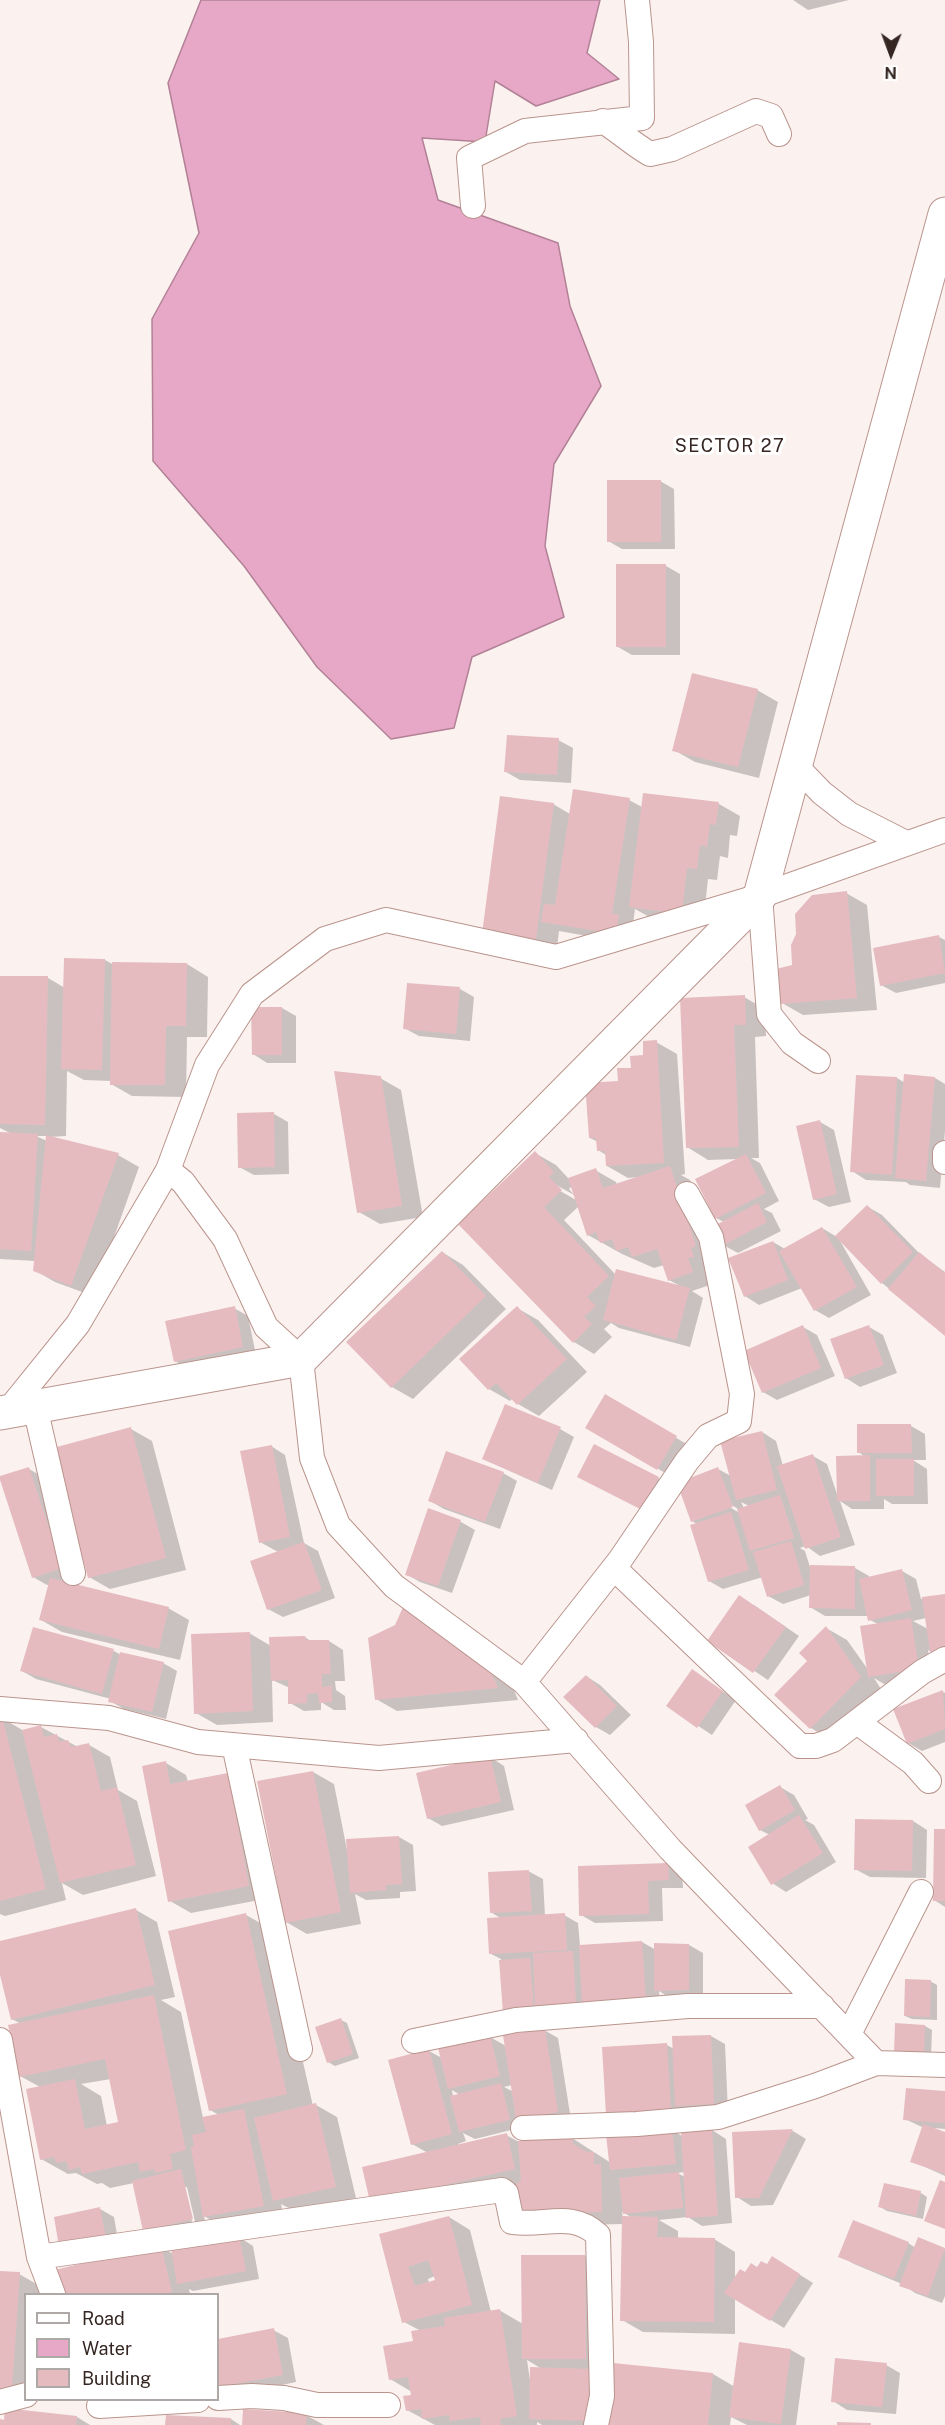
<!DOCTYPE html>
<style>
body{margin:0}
#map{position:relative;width:945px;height:2425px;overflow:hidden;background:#fbf2f0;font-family:"Public Sans",sans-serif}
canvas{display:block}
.legend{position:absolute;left:24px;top:2293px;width:195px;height:108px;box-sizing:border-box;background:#fff;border:2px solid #aea8a7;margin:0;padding:8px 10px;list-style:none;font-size:18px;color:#352622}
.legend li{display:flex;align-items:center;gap:12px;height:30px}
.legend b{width:30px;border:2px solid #aea8a7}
.north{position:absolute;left:861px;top:24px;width:60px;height:60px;-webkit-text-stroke:4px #fff;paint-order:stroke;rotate:181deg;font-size:16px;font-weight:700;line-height:24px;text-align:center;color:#352622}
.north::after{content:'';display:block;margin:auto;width:21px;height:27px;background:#352622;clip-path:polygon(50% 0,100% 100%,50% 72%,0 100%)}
</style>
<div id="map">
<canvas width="945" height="2425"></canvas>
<ul class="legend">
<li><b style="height:8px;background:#fff"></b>Road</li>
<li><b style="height:16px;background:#e7a8c7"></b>Water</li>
<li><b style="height:16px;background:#e5bbc0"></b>Building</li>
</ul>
<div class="north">N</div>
</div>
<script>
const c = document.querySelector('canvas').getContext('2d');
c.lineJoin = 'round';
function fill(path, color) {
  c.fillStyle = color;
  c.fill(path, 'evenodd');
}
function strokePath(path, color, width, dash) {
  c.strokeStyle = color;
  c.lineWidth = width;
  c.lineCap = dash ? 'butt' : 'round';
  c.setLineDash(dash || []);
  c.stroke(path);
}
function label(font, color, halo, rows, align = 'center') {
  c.font = font + ' "Public Sans",sans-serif';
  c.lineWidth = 6;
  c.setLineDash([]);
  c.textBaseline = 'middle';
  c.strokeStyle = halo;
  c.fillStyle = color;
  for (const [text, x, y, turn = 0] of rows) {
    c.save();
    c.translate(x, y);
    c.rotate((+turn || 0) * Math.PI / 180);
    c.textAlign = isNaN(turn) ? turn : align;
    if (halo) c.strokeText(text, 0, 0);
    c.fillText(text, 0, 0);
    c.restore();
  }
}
const water = new Path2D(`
 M201,0H600L587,53L619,79L536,106L495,81L485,142L422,138L438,200L558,243L570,306L601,386L554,464L545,546L564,617L472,657L454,728L391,739L317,667L244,566L153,461L152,319L199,233L168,83Z`);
const shadow = new Path2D(`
 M793,0H849L808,10Z
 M660,481L674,489L675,549H622L608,541Z
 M617,566H666L680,574V655H632L618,647Z
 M757,690L778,702L759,778L695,762L674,750Z
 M558,740L573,748L571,783L520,780L506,772Z
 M644,794L719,804L740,816L737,836L730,835L728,858L720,856L717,880L708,879L703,925L651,918L635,909L633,924L637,945L559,931L556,956L505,945L553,804L570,814L629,800L642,807Z
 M846,893L867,905L877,1010L803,1015L782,1003L794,966Z
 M939,937L945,940V983L896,993L881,985Z
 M105,960L114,965L187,964L208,977L207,1037H187L186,1097L132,1096L111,1084V1081L84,1080L67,1071L66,1136L49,1137L118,1155L139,1167L93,1296L55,1282L34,1270L35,1261L0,1259V1134H12L0,1128V977L48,978L65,988ZM36,1136H47V1141Z
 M460,989L474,997L470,1041L419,1036L404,1028Z
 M744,997L765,1009L766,1036L755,1037L759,1158H751L760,1163L779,1201L764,1209L772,1213L781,1231L738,1253L723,1245L724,1222L716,1218L739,1159L708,1160L687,1147Z
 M282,1008L296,1016V1063H267L253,1054Z
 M656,1042L677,1054L685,1174L681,1175L690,1180L717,1258L713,1284L692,1291L703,1298L690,1347L619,1328L611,1323L604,1329L612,1337L594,1354L574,1342L460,1224L535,1153L556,1165L569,1179L595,1170L616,1182L617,1185L638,1177L628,1178L607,1166L606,1155L598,1150V1142L590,1138L620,1082ZM556,1185L576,1196V1200L555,1188ZM572,1186L575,1196L569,1189ZM579,1206L588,1235L622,1254L654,1268L664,1265L669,1280L680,1286L616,1275L564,1220Z
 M857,1076L897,1078L905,1083L906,1076L935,1078L945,1084V1131L940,1188L910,1185L906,1182L866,1180L852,1171Z
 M380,1078L401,1090L423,1217L380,1224L359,1212Z
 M274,1114L288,1122L289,1174L254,1175L239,1167Z
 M820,1122L834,1130L851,1202L829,1207L814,1199Z
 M868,1207L882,1215L920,1254L945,1272V1334L882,1283L839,1239L871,1295L829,1318L815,1310L802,1288L759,1305L745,1296L773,1242L785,1249L822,1228L837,1237Z
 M442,1252L463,1265L506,1309L413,1399L392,1387Z
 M234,1308L248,1316L256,1355L189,1369L175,1361Z
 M517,1308L538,1320L587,1372L539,1416L518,1404L513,1398L510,1401L489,1389Z
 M803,1327L817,1335L835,1376L777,1400L763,1392Z
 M869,1327L883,1335L897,1373L860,1387L846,1378Z
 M605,1396L690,1446L672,1477L587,1427Z
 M911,1426L925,1434L926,1460H913L927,1469L928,1504H892L884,1499V1509H852L840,1501L855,1545L820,1556L806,1546L800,1548L805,1551L810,1567L855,1568L869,1576V1578L902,1571L916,1579L921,1599L945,1595V1659L928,1650L933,1677L884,1684L874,1678L881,1689L831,1740L811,1728L809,1661L826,1628L847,1640L869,1671L878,1624L870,1620L869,1616H825L810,1607L811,1595L783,1604L768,1596L763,1577L723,1589L709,1581L697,1524L692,1521L718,1469L731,1476L762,1432L776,1441L783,1466L813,1456L827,1464L837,1494L866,1457L858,1452ZM727,1502L738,1509V1512L726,1505ZM741,1502L749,1506L744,1508ZM926,1618L928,1629L913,1621Z
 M131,1429L152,1441L186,1570L110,1589L89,1577Z
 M560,1429L574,1437L552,1490L483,1459Z
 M271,1446L285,1455L304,1543L318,1551L335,1598L283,1617L268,1609L278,1552L260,1542Z
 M595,1446L673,1486L656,1517Z
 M29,1469L43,1477L75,1576L58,1582L168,1608L189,1620L180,1660L62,1632L41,1620L50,1584L47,1585L33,1577Z
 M503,1473L517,1481L500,1529L444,1509L430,1501Z
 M429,1510L461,1522L475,1530L452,1593L420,1582L406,1574Z
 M754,1605L799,1636L768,1680L709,1641Z
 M404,1609L512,1685L518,1700L397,1711L376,1699L396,1626Z
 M34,1629L114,1651L121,1655L163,1663L177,1671L166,1719L124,1709L110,1701L111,1699L36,1679L22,1671Z
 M249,1633L271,1646L305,1637L312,1642L329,1641L343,1650L345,1681H335L336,1690L345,1696L346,1710H334L321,1702V1710L304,1711L290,1703V1688L272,1680L273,1722L217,1725L196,1713Z
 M692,1671L736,1700L712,1735L668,1706Z
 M586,1676L600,1685L631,1715L610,1735L596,1727Z
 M943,1692L945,1693V1742L922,1751L908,1743Z
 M2,1718L24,1731L41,1727L78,1747L89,1745L110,1757L118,1790L137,1801L156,1876L83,1895L62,1883L66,1900L5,1916L0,1914V1719Z
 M490,1757L504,1766L514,1810L442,1826L428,1818Z
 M166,1763L186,1775L188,1782L228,1775L249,1787L270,1898L191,1913L170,1901Z
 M313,1772L334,1784L347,1850L399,1837L413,1845L416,1891L400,1892V1898L366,1900L355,1894L361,1924L307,1934L286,1922Z
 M780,1787L794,1795L808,1819L805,1820L814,1825L836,1862L786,1892L772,1883L770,1835L760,1830Z
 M913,1821L927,1830L926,1878L870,1877L855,1869Z
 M945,1831V1907L934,1900Z
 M668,1864L682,1873L683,1888H662L663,1921L595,1923L581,1915Z
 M528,1871L543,1879L545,1916L564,1915L578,1923L580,1946L642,1942L656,1950L689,1945L703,1953V1998H670L659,1991L660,2006L504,2012L501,1959L491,1954L502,1919L492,1913Z
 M136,1910L157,1922L175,1997L161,2000L181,2012L203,2118L219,2115L210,2110L246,1915L273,1930L313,2106L316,2105L337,2117L356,2198L296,2212L281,2204L284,2218L225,2228L204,2216L206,2226L159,2238L134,2183L110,2188L102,2183L97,2184L76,2173L68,2174L41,2159L40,2087L20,2076L21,2024L12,2019L0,1969V1943ZM111,2079L120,2123L107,2126L101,2096L81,2084ZM184,2187H187L196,2226H193Z
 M930,1981L937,1985V2020L912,2019L905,2016Z
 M341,2020L347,2023L359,2058L335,2066L328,2062Z
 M925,2026L932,2030L931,2058L896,2053Z
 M544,2030L558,2038L571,2120L523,2127L475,2139L463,2133L466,2141L458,2144V2146L506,2135L519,2142L572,2138L611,2163L672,2130L682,2136L712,2130L726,2139L732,2223L702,2226L688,2217L659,2220L678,2231V2239H714L735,2252V2279L768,2266H786L813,2283L784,2328L735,2298V2334L643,2332L622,2320L623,2224L535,2226L519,2184L392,2213L428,2153L412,2144L429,2051L442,2058L490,2037L506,2046ZM512,2085L514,2092L504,2087ZM452,2090L460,2095L453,2096ZM685,2172V2177L677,2173ZM622,2212L633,2218H623Z
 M711,2036L725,2044L728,2112L629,2126L667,2045L674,2049Z
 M945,2092V2129L934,2128L945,2133V2176L912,2161L924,2128L905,2119Z
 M793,2131L806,2139L773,2205L751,2206L737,2197L734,2134Z
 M885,2184L921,2193L927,2197L923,2219L887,2211L880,2207Z
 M100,2209L114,2217L119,2246L75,2254Z
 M449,2217L470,2230L491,2312L499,2310L523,2324L585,2256L605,2268L604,2425H542L537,2422V2425H435L407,2410L412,2396V2392L390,2379L421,2331L404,2322L381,2235ZM435,2276L436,2281L429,2283L428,2279ZM527,2360L542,2369L530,2380Z
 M239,2237L253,2246L259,2279L193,2291L189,2289L190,2294H58L161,2246L173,2254Z
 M919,2239L945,2249V2296L942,2303L915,2293L902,2284L854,2264L840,2256L908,2243L916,2248Z
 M0,2273L19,2274L40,2286V2294H26V2400L0,2411Z
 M273,2330L288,2338L296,2382L235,2395L218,2390V2340Z
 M791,2350L805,2358L796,2425H747L731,2417L730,2425H608L713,2374L735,2387Z
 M886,2365L900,2373L896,2414L847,2410L833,2401Z
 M6,2410L77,2417L90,2425H0V2421H5Z
 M306,2415L324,2425H243Z
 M231,2419L240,2425H167Z`);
const building = new Path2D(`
 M607,480H661V542H607Z
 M616,564H666V647H616Z
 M692,673L758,689L738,767L672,751Z
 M507,735L559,738L557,775L504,772Z
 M573,789L630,798L612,914H619L616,934L541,922L544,904L555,905Z
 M643,793L719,802L716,825L710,824L707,847L700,845L697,869L687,868L682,914L629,907Z
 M500,796L554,803L535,946L482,934Z
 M847,891L857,998L780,1004L776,969L792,965L791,945L796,934L795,914L812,895Z
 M939,935L945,973L880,986L873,948Z
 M64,958L105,959L102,1070L61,1069Z
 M112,962L187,963L186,1026H166L165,1085H110Z
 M0,976H48L45,1125L0,1124Z
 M407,983L460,987L456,1034L403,1029Z
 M745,995L746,1025H734L739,1147L686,1148L680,998Z
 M251,1007H282V1055H252Z
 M657,1040L664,1163L606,1166L605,1151H597L596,1138H589L585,1083L618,1081L617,1068H631L630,1056L643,1055V1041Z
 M334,1071L381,1076L402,1206L357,1213Z
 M904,1074L935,1077L926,1181L895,1178Z
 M856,1075L897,1077L892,1175L850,1172Z
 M274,1112L275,1167L238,1168L237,1113Z
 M820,1120L837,1194L813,1200L796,1126Z
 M0,1132L38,1134L31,1251L0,1249Z
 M46,1135L119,1153L71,1286L33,1271Z
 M535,1151L554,1172L549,1177L562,1190L544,1207L609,1276L587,1297L596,1306L584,1317L592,1324L573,1343L458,1224Z
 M746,1154L766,1193L715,1219L695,1179Z
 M670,1166L696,1246L691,1248L694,1257L688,1258L693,1272L668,1281L657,1249L632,1257L628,1247L616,1251L612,1239L600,1243L596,1232L587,1236L568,1178L596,1168L603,1188Z
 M758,1203L767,1222L722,1246L712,1227Z
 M867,1205L913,1252L881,1284L835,1236Z
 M822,1227L857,1287L814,1311L779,1251Z
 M773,1241L788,1280L744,1297L728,1258Z
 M442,1251L486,1296L391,1388L346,1342Z
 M919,1252L945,1273V1336L888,1289Z
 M616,1269L690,1288L676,1340L603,1320Z
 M235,1306L243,1347L174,1362L165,1321Z
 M517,1306L567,1359L517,1405L496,1383L488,1390L459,1359Z
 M803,1325L821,1368L762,1393L744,1351Z
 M869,1325L884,1365L845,1379L830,1339Z
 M605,1394L677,1436L657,1470L585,1428Z
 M505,1404L561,1427L538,1483L482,1459Z
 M857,1424H911L912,1453H857Z
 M131,1427L166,1558L88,1578L53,1448Z
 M762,1431L777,1490L736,1500L720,1441Z
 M594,1444L659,1477L642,1510L577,1477Z
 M272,1445L290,1537L259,1543L240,1451Z
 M446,1451L504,1472L485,1522L428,1501Z
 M813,1454L841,1537L805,1549L777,1466Z
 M870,1455V1501H837L836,1456Z
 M876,1459H914V1496H876Z
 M29,1467L62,1568L32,1578L0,1480V1476Z
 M718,1467L733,1507L691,1522L677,1483Z
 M780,1495L794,1538L750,1551L737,1509Z
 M428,1508L461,1520L438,1586L405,1575Z
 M731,1512L749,1570L708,1582L690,1525Z
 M791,1541L804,1585L767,1597L753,1552Z
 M304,1542L322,1590L267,1610L250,1561Z
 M810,1565L855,1566V1609L809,1608Z
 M902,1569L912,1610L868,1621L859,1579Z
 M50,1578L169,1607L159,1649L39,1620Z
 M945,1594V1650L930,1652L922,1597Z
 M739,1595L786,1627L753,1673L707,1641Z
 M403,1607L491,1672L498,1688L375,1700L368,1638L395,1625Z
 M911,1618L919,1669L868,1677L860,1626Z
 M826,1626L861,1677L810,1729L774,1695L807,1661L799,1653Z
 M33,1627L114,1649L102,1694L20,1671Z
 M250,1632L253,1711L194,1714L191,1634Z
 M305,1636L306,1640H329L331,1674H322V1687L332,1686V1702L319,1703L318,1693L307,1694V1703L288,1704V1680L271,1681L269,1637Z
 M120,1652L164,1662L152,1712L108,1702Z
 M692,1669L723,1691L697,1728L666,1706Z
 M586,1675L617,1706L595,1728L563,1697Z
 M943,1690L945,1729L907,1744L893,1709Z
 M0,1717H2L46,1889L0,1901Z
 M41,1725L44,1737L57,1734L59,1742L68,1740L71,1747L89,1743L101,1791L117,1787L136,1865L60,1883L22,1730Z
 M490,1756L501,1802L427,1819L416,1773Z
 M166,1761L170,1784L228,1773L249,1886L168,1902L142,1766Z
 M313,1771L341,1912L285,1923L257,1781Z
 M780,1785L795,1810L759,1831L745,1805Z
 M799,1815L823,1853L771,1885L748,1847Z
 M855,1819L913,1820L912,1871L854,1870Z
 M934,1829H945V1901H933Z
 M399,1836L402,1884L386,1885V1890L350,1893L346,1839Z
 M668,1863L669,1880L648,1881L649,1914L579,1916L578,1866Z
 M529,1870L532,1911L490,1913L488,1872Z
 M136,1908L155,1985L11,2020L0,1975V1941Z
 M246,1913L287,2094L209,2111L168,1931Z
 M565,1913L567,1950L489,1954L487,1918Z
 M642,1941L646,1999L582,2003L579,1945Z
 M654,1943L689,1944V1990L654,1991Z
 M573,1951L576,2003L535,2005L533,1953Z
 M530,1958L534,2010L503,2013L499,1960Z
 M905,1979L931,1980L930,2017L904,2016Z
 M154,1995L186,2150L170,2154L173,2169L155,2173L154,2169L140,2172L138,2162L82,2174L80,2167L69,2170L66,2161L56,2163L54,2157L40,2160L26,2089L75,2079L85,2129L118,2122L105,2059L19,2077L8,2025Z
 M341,2018L353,2054L327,2063L315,2027Z
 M895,2023L925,2025L924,2055L894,2054Z
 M545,2029L558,2112L516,2119L503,2035Z
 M490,2035L500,2076L448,2089L438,2048Z
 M711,2035L714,2104L675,2106L672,2036Z
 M667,2043L671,2112L606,2115L602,2047Z
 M429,2049L452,2134L411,2145L388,2060Z
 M501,2083L510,2120L459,2132L450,2096Z
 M906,2088L945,2091V2123L903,2120Z
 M316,2103L336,2187L273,2201L254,2118Z
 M244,2109L264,2206L203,2217L191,2148L194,2145L192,2135L206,2132L202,2117Z
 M923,2124L945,2132V2174L910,2162Z
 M672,2129L676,2164L610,2170L606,2135Z
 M712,2129L718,2216L686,2218L681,2131Z
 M793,2129L759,2198H735L732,2132Z
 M507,2133L515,2169L370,2202L362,2167Z
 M572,2136L573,2144L587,2152H594V2165L601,2164L602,2212L512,2214V2188L521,2180L518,2141Z
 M181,2169L193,2219L143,2231L132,2181Z
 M679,2172L683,2208L623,2214L619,2178Z
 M940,2180L945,2182V2229L924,2221Z
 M884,2183L921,2191L916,2216L878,2207Z
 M100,2207L106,2238L59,2247L54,2217Z
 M449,2216L472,2305L402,2323L379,2234ZM428,2260L435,2280L415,2286L408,2267Z
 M622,2216L658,2217L657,2237L715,2238L714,2322L620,2321Z
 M853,2220L909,2242L894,2279L838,2257Z
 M239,2236L246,2271L177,2284L171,2248Z
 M918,2237L945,2248L928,2296L899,2286Z
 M161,2245L172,2292L164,2294H56L50,2271Z
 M521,2255H585L586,2359H522Z
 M772,2256L800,2274L770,2321L724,2293L740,2269L745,2272L751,2263L757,2267L761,2261L767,2264Z
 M0,2271L20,2272L12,2390L0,2389Z
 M500,2309L517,2416L500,2419L501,2425H481L480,2417L450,2421L449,2415L422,2419L421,2409L406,2411L403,2396L411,2395L408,2377L389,2380L383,2346L413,2341L411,2331L445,2326L444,2318Z
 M274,2328L283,2375L219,2387L218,2339Z
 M739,2342L791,2349L781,2424L729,2417Z
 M835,2358L887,2363L882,2407L831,2402Z
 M613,2363L713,2373L708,2425H607Z
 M530,2367L591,2369L590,2421L529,2419Z
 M5,2408L77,2416L76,2425H0V2419L4,2420Z
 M243,2409L307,2413L306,2425H242Z
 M166,2415L231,2418V2425H165Z
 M837,2422L871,2423V2425H837Z`);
const street = new Path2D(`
 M603,121C620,132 633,144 650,154L672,149L756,111L771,116L779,134
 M473,206L469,158L525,131L642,118L641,42L637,0
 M796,766L822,793L849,814L906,843
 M760,896L769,1014L792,1043L818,1061
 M945,1162V1153
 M168,1170L183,1182L225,1239L266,1327L301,1359L312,1458L338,1525L394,1586L524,1682L670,1849L876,2063L945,2065
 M35,1407L73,1573
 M7,1412L78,1324L168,1170L207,1065L252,994L325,939L386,920L556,957L760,896L945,830
 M614,1568L800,1746H816L833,1740L922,1672L945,1659
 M524,1682L620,1560L687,1461L708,1436L739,1421L742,1394L711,1237L687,1194
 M0,1709L109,1718L198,1742L379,1758L576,1740
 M857,1722L913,1763L929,1781
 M234,1745L300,2049
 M849,2034L921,1892
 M0,2040L39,2257L53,2294
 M414,2041L516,2020L688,2006H822
 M523,2128L637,2124L718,2117L815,2086L876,2063
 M39,2257L502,2190L506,2193L512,2222C545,2227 571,2210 598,2235L602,2396L596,2425
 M218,2398L252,2396L284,2398L317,2405H388
 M0,2402L26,2395
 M99,2406L198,2400`);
const secondary = new Path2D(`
 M0,1413L301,1359L760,896L945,214`);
const neighbourhoodNames = [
 ["SECTOR 27",730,446]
];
fill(water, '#e7a8c7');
strokePath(water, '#b28196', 1.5);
fill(shadow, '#0003');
fill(building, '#e5bbc0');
strokePath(street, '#ba948c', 26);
strokePath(secondary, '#ba948c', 35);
strokePath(street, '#fff', 24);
strokePath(secondary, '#fff', 33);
c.letterSpacing = '1.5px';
label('18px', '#352622', '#fff', neighbourhoodNames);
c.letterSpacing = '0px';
</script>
